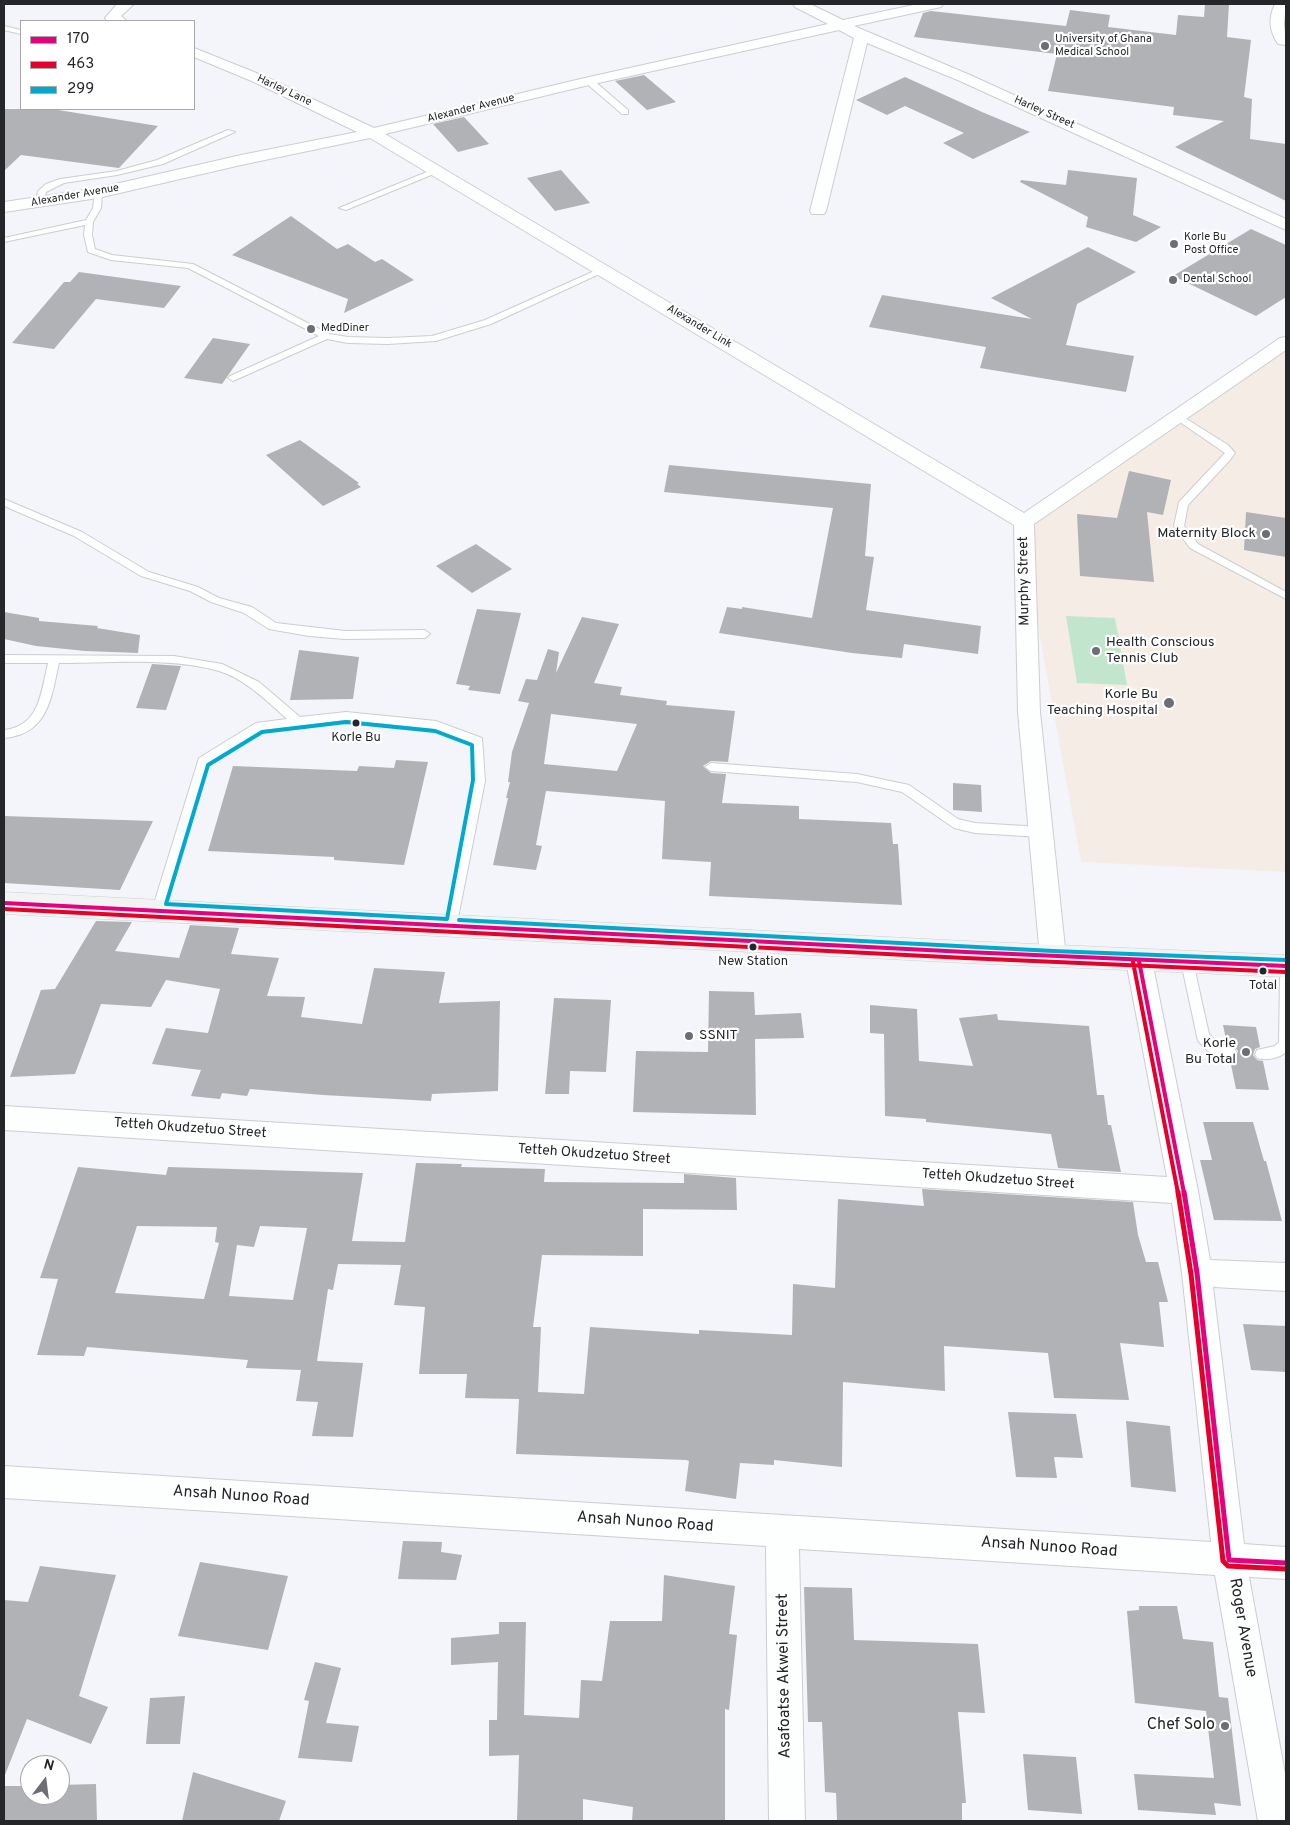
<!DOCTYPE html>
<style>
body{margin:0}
#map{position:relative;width:1290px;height:1825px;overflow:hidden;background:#f4f5fa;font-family:Overpass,sans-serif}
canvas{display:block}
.frame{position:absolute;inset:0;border:5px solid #25262a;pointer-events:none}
.legend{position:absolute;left:20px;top:20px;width:175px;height:90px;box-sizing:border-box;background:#fff;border:1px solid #a8a8aa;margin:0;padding:6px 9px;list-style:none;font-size:15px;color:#25262a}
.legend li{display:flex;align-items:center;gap:10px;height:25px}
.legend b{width:25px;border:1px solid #a8a8aa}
.north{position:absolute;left:20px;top:1755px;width:50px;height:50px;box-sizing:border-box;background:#fff;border:1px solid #a8a8aa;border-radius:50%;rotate:15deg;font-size:14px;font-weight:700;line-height:20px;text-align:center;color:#25262a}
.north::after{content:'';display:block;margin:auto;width:18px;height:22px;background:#6d6e73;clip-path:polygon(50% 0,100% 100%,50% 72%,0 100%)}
</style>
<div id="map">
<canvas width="1290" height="1825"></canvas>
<div class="frame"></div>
<ul class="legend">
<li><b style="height:6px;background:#e5007d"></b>170</li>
<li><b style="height:6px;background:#e4002b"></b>463</li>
<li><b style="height:6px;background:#00a9ce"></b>299</li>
</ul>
<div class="north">N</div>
</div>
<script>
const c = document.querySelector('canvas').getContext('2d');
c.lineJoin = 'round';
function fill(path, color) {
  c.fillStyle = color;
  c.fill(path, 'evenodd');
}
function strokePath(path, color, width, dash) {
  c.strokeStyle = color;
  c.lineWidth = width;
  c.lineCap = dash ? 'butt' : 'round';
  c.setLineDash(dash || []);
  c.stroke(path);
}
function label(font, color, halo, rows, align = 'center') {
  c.font = font + ' Overpass,sans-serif';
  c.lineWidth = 4.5;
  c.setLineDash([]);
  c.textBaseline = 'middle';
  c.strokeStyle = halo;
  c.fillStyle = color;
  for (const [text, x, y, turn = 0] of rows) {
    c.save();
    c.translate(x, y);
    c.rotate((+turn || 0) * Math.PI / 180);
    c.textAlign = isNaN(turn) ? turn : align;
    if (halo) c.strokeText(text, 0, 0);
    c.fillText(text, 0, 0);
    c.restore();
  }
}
const medical = new Path2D(`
 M1286,347V872L1081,862L1023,545L1041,502Z`);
const green = new Path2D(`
 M1066,616L1115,618L1127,685L1077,683Z`);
const building = new Path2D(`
 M1205,4H1229L1227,37L1251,40L1244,97L1252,99L1250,139L1286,144V201L1175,147L1224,121L1173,115L1174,107L1048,91L1057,54L914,37L923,13L931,11L1066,26L1070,10L1110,15L1108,27L1176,35L1178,15L1204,17Z
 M644,75L676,102L647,110L615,81Z
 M905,77L982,112L1030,132L973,159L943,143L964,133L905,106L887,115L856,100Z
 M4,109H52L158,126L119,168L21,155L4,171Z
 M464,117L489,144L458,152L433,124Z
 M561,170L590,203L555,211L527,178Z
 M1068,170L1137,178L1133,215L1161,227L1136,242L1086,227L1088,217L1020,182L1021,180L1066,185Z
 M291,216L337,249L348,244L375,262L382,259L414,280L344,313L348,299L232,255Z
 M1251,229L1286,245V297L1256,316L1173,276Z
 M1088,247L1136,272L1077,304L1066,345L1134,356L1126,392L980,368L986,347L869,327L882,295L1032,319L991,298Z
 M79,272L181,286L164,308L96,299L54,349L12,343L64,282H70Z
 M213,338L250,344L222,384L184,378Z
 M300,440L359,483L357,484L361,487L323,506L266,455Z
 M669,465L871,484L865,556L874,557L866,610L981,626L978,654L904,644L902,658L852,653L719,633L727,607L742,609V607L812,618L833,508L664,492Z
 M1129,471L1171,480L1163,515L1147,512L1154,582L1080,576L1077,514L1117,518Z
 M1246,512L1286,518V557L1244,550Z
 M476,544L512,569L472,593L436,566Z
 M477,609L521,613L500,694L468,690L470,686L456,684Z
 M4,612L39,618V621L98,626L97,628L140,635L138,653L85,651L36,646L4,639Z
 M582,617L619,624L594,683L622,687L620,695L667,701L666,705L735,711L728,762L711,761L703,766L711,773L726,774L722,803L799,806V819L891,823L893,844H898L902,905L709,896L711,862L662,859L665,801L546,791L536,845L542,846L536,870L493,865L508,798H506L510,782H508L512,752L529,703L518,701L526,679L537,680L548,649L559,652L556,673ZM551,714L637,724L617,771L544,764Z
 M299,650L359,657L353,699L290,700Z
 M152,664L181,666L166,710L136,708Z
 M396,760L428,762L404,865L334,860V857L208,851L233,766L357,771L359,766L394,768Z
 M953,783L981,785L982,812L953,810Z
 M4,816L153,821L120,890L4,883Z
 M96,921L132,922L115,951L179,958L190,925L239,928L231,954L279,958L267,996L305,997L301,1017L362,1024L374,968L445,972L439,1003L500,1001L498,1091L432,1094L431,1101L323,1095L250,1089L247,1096L222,1093L220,1099L191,1096L201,1070L152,1064L166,1028L208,1033L220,989L166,980L151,1007L101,1004L75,1074L10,1077L41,990L55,989Z
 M709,991L754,992L755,1015L801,1013L804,1038L755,1039L756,1115L633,1112L636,1051L708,1052Z
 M554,998L611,1000L606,1072L570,1071L569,1094H545Z
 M870,1005L917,1009L919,1061L973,1066L959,1018L997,1014L998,1020L1089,1026L1097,1095H1104L1108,1125H1111L1121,1172L1058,1168L1051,1134L926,1122V1119L885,1116L884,1034L870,1033Z
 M1223,1025L1256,1027L1260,1047L1255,1049L1253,1055L1257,1060L1263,1061L1269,1090L1236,1089L1230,1060L1236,1057L1238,1051L1234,1046L1227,1044Z
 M1203,1122H1253L1264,1161H1266L1282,1221L1214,1220L1200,1160H1212Z
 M416,1163L462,1164L461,1167L545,1169L544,1182L684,1183V1174L736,1178L737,1210L643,1209V1256L542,1255L533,1327H541L538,1392L584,1394L590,1327L699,1334V1330L792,1335L793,1284L835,1288L838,1199L924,1206L922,1189L1133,1202L1138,1235L1146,1262H1158L1168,1302H1159L1164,1347L1120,1343L1129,1400L1054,1398L1048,1353L944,1346L945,1391L843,1382L842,1467L774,1460V1465L740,1463L736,1499L685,1491L689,1461L686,1460L516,1454L519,1399L465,1398L467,1374H419L425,1307L394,1305L401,1265L338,1264L333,1290L328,1289L317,1361L363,1363L353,1437L312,1436L318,1402L296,1401L301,1370L246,1368L248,1360L87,1347L84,1356L37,1355L58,1279L40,1278L78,1167L166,1175L168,1167L363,1173L352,1241L405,1242ZM137,1226L217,1227L215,1242L219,1243L204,1299L115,1293ZM260,1226L307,1228L293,1300L229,1296L237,1245L254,1247Z
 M1243,1324L1286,1326V1372L1251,1370Z
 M1008,1412L1076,1414L1083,1458L1054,1457L1057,1478L1016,1477Z
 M1126,1421L1170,1426L1176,1492L1131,1487Z
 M403,1541L442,1542L441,1552L462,1555L456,1580L398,1579Z
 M200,1562L288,1576L268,1650L178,1636Z
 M40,1566L116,1575L79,1696L108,1707L91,1744L27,1719L5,1775L4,1600L28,1602Z
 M664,1575L735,1586L729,1634L737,1635L729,1710L725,1709V1821H632L633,1807L583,1799V1821H517L519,1755L489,1756V1720H497L498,1662L451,1665V1638L499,1634V1622H526L524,1715L579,1718L581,1680L602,1681L610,1621H662Z
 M804,1587L852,1588L854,1640L978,1644L985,1713L958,1712L966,1803H962V1821H837L836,1793L825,1792L822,1722H808Z
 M1139,1606H1177L1183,1639L1213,1642L1219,1697L1228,1698L1241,1806L1214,1803L1216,1815L1138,1810L1134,1774L1214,1778L1206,1711L1135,1703L1127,1611L1139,1610Z
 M315,1662L341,1668L326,1723L359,1726L352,1762L298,1758L309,1701L304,1700Z
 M185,1696L180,1744H146L150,1698Z
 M1023,1754L1076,1757L1082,1814L1028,1810Z
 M193,1772L286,1801L279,1821H182Z
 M96,1784L97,1821H4V1786H30V1795H60V1785Z`);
const lane = new Path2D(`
 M4,26L21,30V34L4,30Z
 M586,79H592L628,110V114H622L586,83Z
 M228,130L235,132L163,164L117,175L64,183L46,192L43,205L36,203L38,191L46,184L60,179L117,171L157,160Z
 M434,169L441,171L346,210L339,208Z
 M95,191L102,193L101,208L93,222L92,235L95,249L112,255L193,264L329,334L348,337L388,338L432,336L485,320L601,268L608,270L491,324L436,341L388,344L348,343L327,339L233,381L228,378L230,376L319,336L188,268L111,260L88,252L84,235L85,225L4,242V238L86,220L93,208Z
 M1177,413L1228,445L1235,453L1230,460L1188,505L1184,526L1198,544L1286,592V599L1190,548L1174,526L1179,502L1225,453L1174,418L1172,416Z
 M4,499L82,532L149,572L198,587L219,598L252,607L276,623L345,631L425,630L430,634L425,638L345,639L309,636L269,629L244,613L211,602L190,591L141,576L74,536L4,506Z
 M4,655L174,656L222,664L259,682L300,717L346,712L436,721L482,738L485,781L456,928H448L446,924L473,781L472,743L435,729L346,720L263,730L208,763L164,910L162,913H154L152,910L199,758L256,723L287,719C267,701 245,679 219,671C172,657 108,663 59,663C51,699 48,734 4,738V730C40,726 41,692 48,663H4Z
 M711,763L857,774L909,785L958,819L975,823L1041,827L1045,829L1047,832L1045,835L1041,837L975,833L954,828L902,792L857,782L711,771L705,767Z
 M1187,957L1192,958L1193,962L1209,1034L1219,1044L1234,1048L1236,1052L1234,1056L1229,1058L1210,1053L1198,1041L1181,962L1182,958Z
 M1286,973V1052C1280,1058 1266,1061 1257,1058L1255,1054L1257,1050L1275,1046L1279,1042L1280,978L1281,974Z`);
const street = new Path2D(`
 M117,4H134L121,16L127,21H107L105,18Z
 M793,4H810L843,20L918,4H943L941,7L854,26L970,75L1286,219V230L960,81L867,43L826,211L824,214H812L810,211L854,38L839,30L589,85L385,134L1024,513L1280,338L1286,337V350L1034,524L1040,712L1066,957L1062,964L1053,967L1044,964L1040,957L1018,712L1014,525L370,138L241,165L98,198L4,212V202L98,188L241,155L357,132L254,82L194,57V48L264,76L374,128L589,77L828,24L795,7Z
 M1275,4H1286L1284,23L1286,45L1278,44C1269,31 1268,18 1275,4Z
 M1139,951L1148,954L1152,961L1198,1191L1210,1260L1286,1263V1291L1213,1287L1244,1544L1286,1547V1579L1249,1577L1286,1779V1821H1258L1215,1575L799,1549L805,1821H769L766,1546L4,1498V1466L1211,1542L1182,1273L1172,1203L4,1130V1106L1167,1177L1126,961L1130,954Z`);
const secondary = new Path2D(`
 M4,892L966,941L1286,955V977L966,963L4,914Z`);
const bus1Far1 = new Path2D(`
 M4,903L966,952L1286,966
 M1139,961L1184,1193`);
const bus1 = new Path2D(`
 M1184,1192L1197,1273L1229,1560L1286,1563`);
const bus2Far1 = new Path2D(`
 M4,909L965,958L1286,972
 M1133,962L1178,1193`);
const bus2 = new Path2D(`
 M1178,1192L1191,1274L1223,1561L1228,1566L1286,1569`);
const bus3 = new Path2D(`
 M346,722L435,731L472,745L473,780L447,919L166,904L208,765L262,732Z
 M459,920L1053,951L1286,960`);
const markers = [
 [1045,46,5,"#6d6e73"],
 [1174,244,5,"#6d6e73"],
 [1173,280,5,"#6d6e73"],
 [311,329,5,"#6d6e73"],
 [1266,534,5,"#6d6e73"],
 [1096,651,5,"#6d6e73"],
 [1169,703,6,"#6d6e73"],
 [356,723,4.5,"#25262a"],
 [753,947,4.5,"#25262a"],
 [1263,971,4.5,"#25262a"],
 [689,1036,5,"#6d6e73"],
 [1246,1052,5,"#6d6e73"],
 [1225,1726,5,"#6d6e73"]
];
const farPoinames = [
 ["University of Ghana",1055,40],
 ["Medical School",1055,53],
 ["Korle Bu",1184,238],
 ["Post Office",1184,251],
 ["Dental School",1183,280],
 ["MedDiner",321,329]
];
const farStreetnames = [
 ["Harley Lane",284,91,25],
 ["Alexander Avenue",471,109,-14],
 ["Harley Street",1044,113,24],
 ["Alexander Avenue",75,196,-10],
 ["Alexander Link",699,327,31]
];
const busNames = [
 ["Korle Bu",356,738],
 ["New Station",753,962],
 ["Total",1263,986]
];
const poiNames = [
 ["Maternity Block",1256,534],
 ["Health Conscious",1106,643,"left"],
 ["Tennis Club",1106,659,"left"],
 ["Korle Bu",1158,695],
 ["Teaching Hospital",1158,711],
 ["SSNIT",699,1036,"left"],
 ["Korle",1236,1044],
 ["Bu Total",1236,1060]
];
const streetNames = [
 ["Murphy Street",1025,581,-91],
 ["Tetteh Okudzetuo Street",190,1129,4],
 ["Tetteh Okudzetuo Street",594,1155,4],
 ["Tetteh Okudzetuo Street",998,1180,4]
];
const nearStreetnames = [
 ["Ansah Nunoo Road",241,1497,4],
 ["Ansah Nunoo Road",645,1523,4],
 ["Ansah Nunoo Road",1049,1548,4],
 ["Roger Avenue",1242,1628,80],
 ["Asafoatse Akwei Street",785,1676,-91]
];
const nearPoinames = [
 ["Chef Solo",1215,1726]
];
fill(medical, '#f5ede5');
fill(green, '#c2e6cd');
fill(building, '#b1b2b6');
strokePath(lane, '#cdcdd1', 2);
strokePath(street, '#cdcdd1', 2);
strokePath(secondary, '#cdcdd1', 1);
fill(lane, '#fdfefe');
fill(street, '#fdfefe');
fill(secondary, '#f1f4f3');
strokePath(bus1Far1, '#e5007d', 4);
strokePath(bus1, '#e5007d', 5);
strokePath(bus2Far1, '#e4002b', 4);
strokePath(bus2, '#e4002b', 5);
strokePath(bus3, '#00a9ce', 4);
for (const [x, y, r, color] of markers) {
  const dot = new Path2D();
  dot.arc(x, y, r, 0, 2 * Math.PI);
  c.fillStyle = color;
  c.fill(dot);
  strokePath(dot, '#fff', 2);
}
label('11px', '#25262a', '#fff', farPoinames, 'left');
label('11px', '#25262a', '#fff', farStreetnames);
label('13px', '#25262a', '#fff', busNames);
label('14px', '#25262a', '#fff', poiNames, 'right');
label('14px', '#25262a', '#fff', streetNames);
label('16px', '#25262a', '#fff', nearStreetnames);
label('16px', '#25262a', '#fff', nearPoinames, 'right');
</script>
